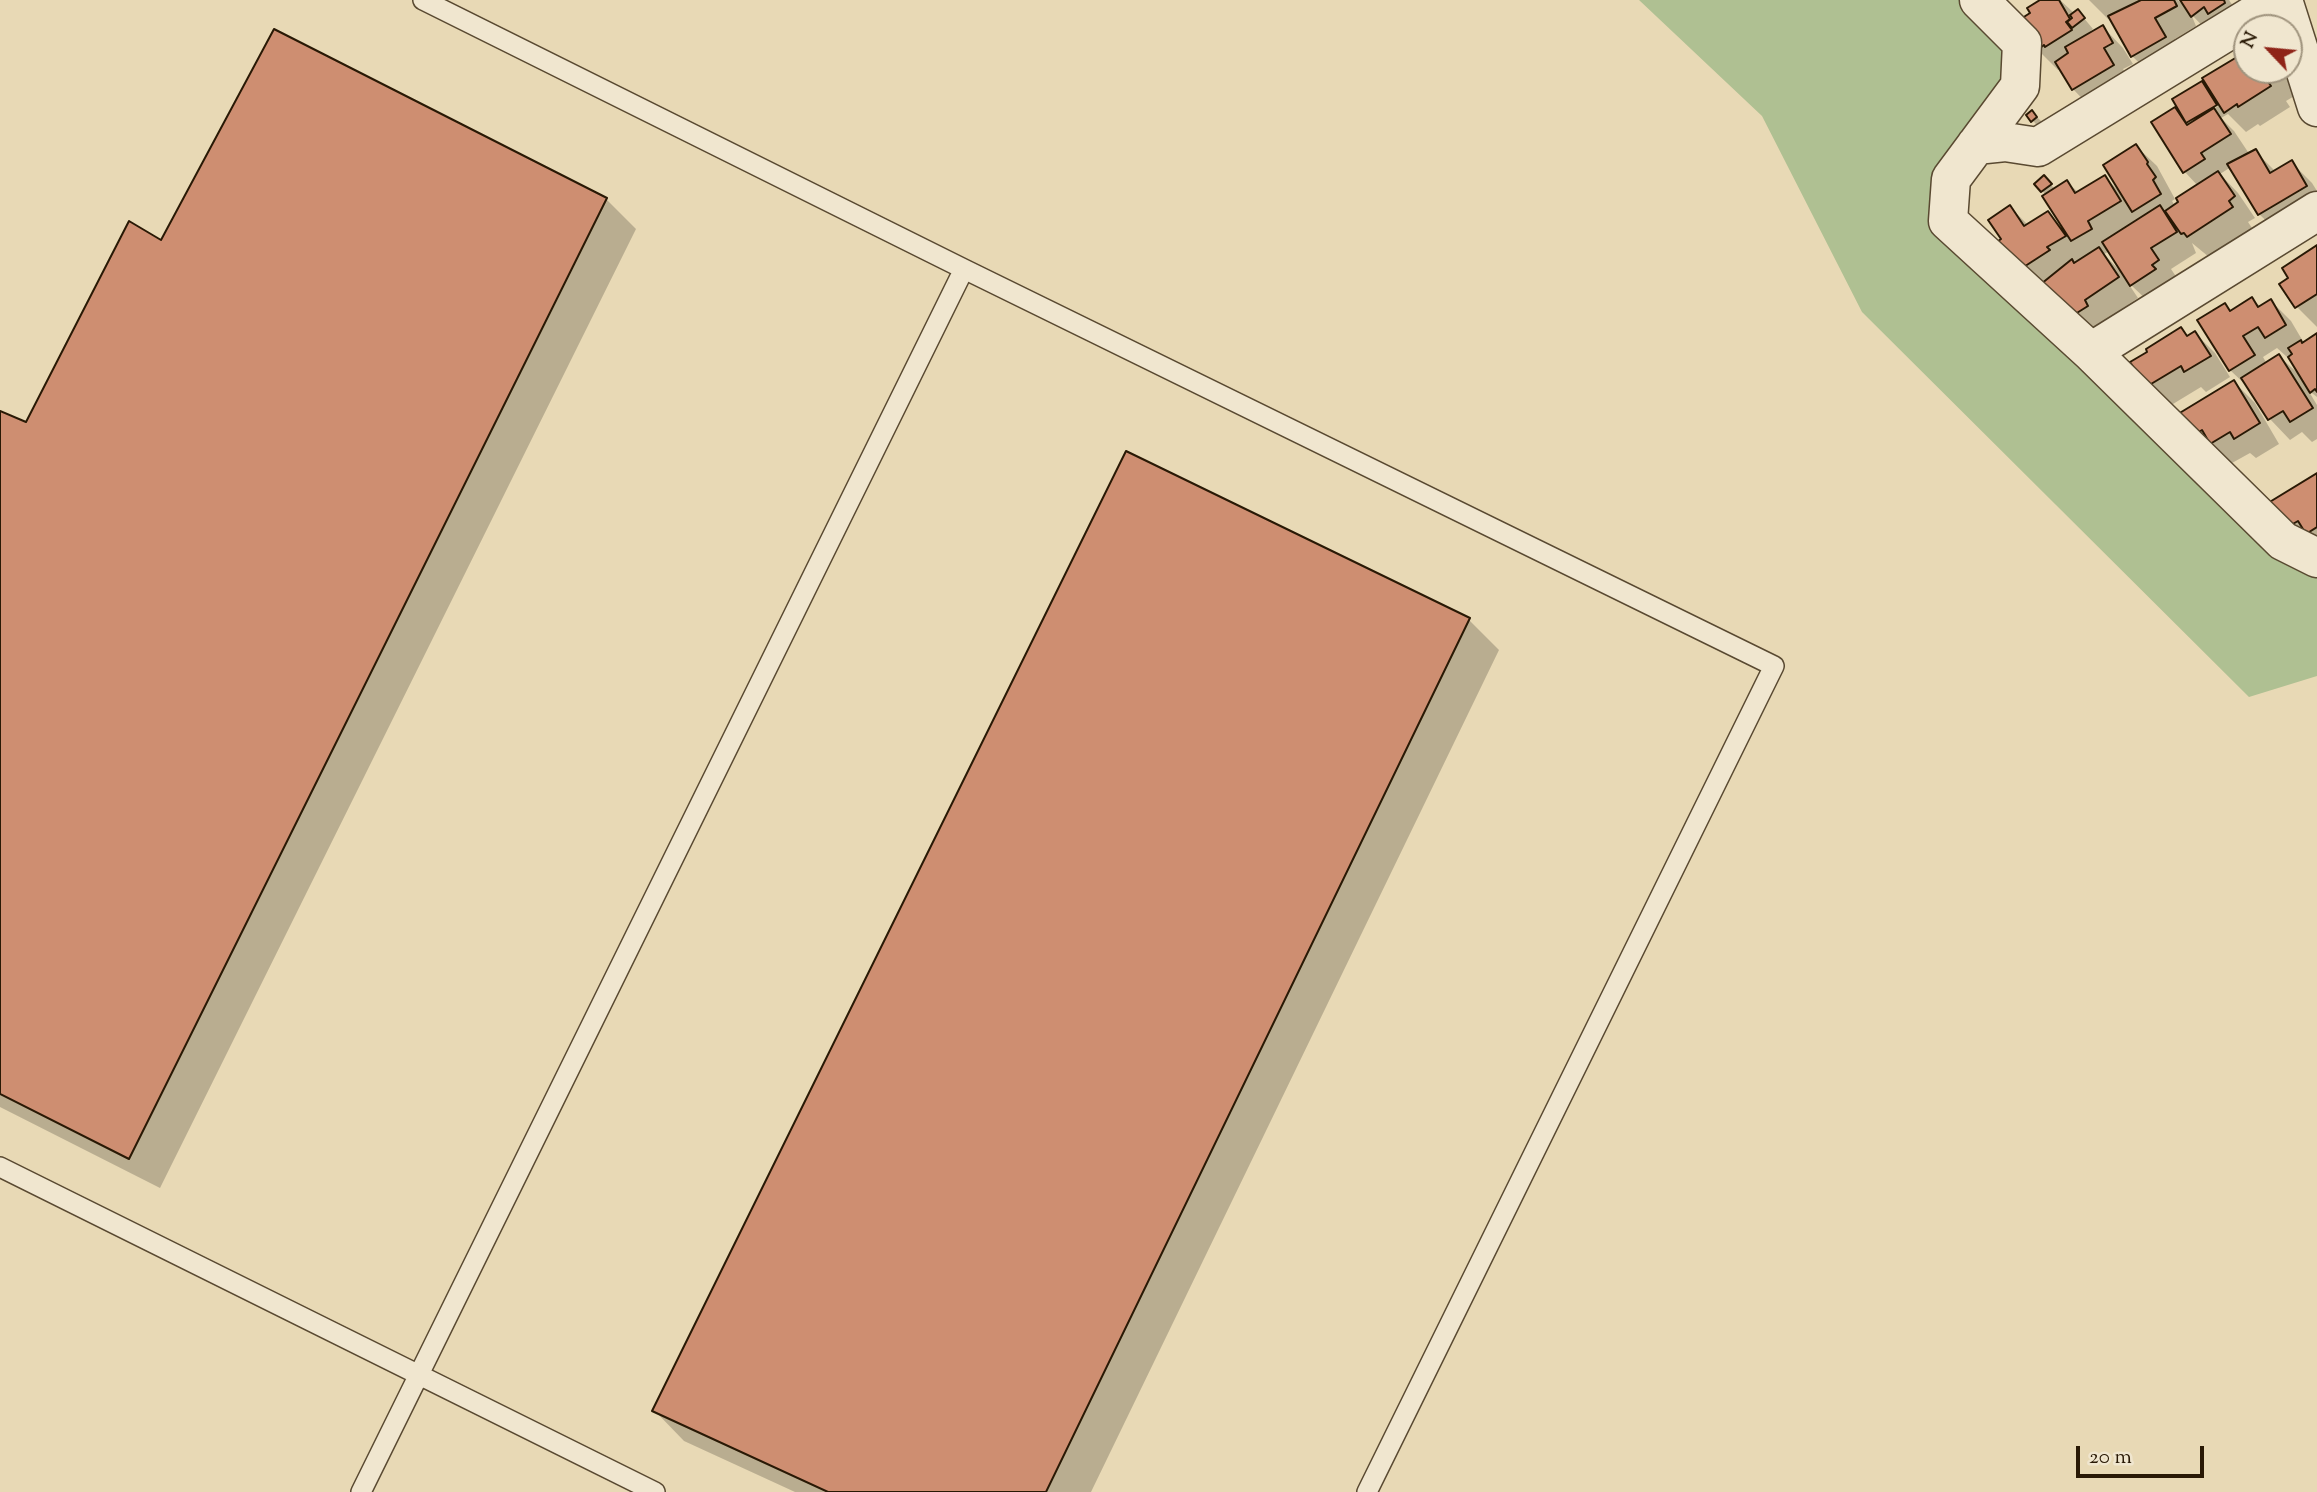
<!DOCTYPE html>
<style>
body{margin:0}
#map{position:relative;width:2317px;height:1492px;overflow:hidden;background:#e8d9b5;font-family:"Sorts Mill Goudy",serif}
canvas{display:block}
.north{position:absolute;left:2233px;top:14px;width:70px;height:70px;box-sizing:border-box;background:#f0e6cf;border:2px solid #a0947e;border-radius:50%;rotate:296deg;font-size:19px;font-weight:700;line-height:28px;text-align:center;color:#291905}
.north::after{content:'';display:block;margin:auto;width:24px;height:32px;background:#8f2418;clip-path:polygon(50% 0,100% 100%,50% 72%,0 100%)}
.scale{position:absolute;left:2076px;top:1446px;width:128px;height:32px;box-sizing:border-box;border:4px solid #291905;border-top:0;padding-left:9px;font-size:21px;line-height:24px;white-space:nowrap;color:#291905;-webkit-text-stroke:5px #f0e6cf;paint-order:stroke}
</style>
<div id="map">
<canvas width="2317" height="1492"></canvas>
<div class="north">N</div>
<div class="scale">20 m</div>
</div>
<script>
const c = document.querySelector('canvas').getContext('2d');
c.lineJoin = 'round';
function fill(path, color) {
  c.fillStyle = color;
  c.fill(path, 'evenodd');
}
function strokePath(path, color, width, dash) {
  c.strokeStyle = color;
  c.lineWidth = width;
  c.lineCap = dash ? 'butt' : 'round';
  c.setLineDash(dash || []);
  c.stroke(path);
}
const green = new Path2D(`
 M1639,0H1979L2022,43L1948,221L2317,558V676L2249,697L1862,312L1762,116Z`);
const shadow = new Path2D(`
 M2044,0H2060L2075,14L2078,11L2093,29L2086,35L2087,37L2103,27L2123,48L2133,64L2123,69L2133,86L2093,110L2073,89L2060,68L2058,70L2031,43L2033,13Z
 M2089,0H2178L2184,6L2182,0H2229L2245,24L2212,36L2191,14L2196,26L2175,39L2186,58L2153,76L2132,56L2111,17L2108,19Z
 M2247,53V70H2282L2296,95L2286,101L2290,107L2260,126L2258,124L2246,132L2228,114L2221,118L2234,131L2250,155L2256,152L2276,172L2291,162L2312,183L2317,191V212L2280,234L2259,214L2231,167L2220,174L2238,193L2255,218L2248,222L2252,228L2209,257L2192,243L2196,253L2171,269L2179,281L2152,305L2131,285L2130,286L2138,298L2104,321L2107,327L2094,335L2038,292L2004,239L2010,207L2028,225L2048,213L2061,226L2046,195L2036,184L2044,178L2055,189L2067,182L2079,193L2105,177L2120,192L2136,146L2157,166L2175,199L2172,201L2175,206L2198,186L2185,172L2175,109L2184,118L2201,83L2212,94ZM2223,99L2225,102L2188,124V120ZM2110,251L2120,271L2104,254Z
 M2032,112L2042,122V131L2028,115Z
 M606,199L636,229L160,1188L0,1107V413L26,424L162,242Z
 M2317,247V327L2297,307L2282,284L2291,278Z
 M2252,299L2261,307L2271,301L2291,321L2304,343L2317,335V397L2308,390L2317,405V439L2312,442L2302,432L2290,440L2270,419L2251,390L2230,370L2225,305L2231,312ZM2277,348L2287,357L2289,356L2303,378L2279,356L2267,364L2263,357Z
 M2181,329L2189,337L2195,333L2215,353L2230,377L2206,392L2201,387L2168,407L2147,386Z
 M2234,382L2255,403L2279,444L2256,458L2250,453L2232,463L2221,452L2213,456L2192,436Z
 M2317,475V542L2285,528Z
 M1469,620L1499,650L1091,1492H795L684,1441L654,1410Z`);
const building = new Path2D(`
 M2040,0H2059L2070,19L2066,22L2072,30L2045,47L2044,45L2036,51L2016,22L2030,13L2027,8Z
 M2141,0H2174L2177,6L2155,18L2166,37L2131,57L2108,16Z
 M2180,0H2224L2225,3L2208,14L2204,7L2191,17Z
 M2078,9L2085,18L2072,28L2067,22L2072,18L2070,15Z
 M2103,25L2113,43L2104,48L2114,65L2072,90L2055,62L2068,53L2065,47Z
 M274,29L607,198L129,1159L0,1094V411L26,422L129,221L161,240Z
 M2247,51V70H2274L2276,74L2267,80L2271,86L2238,107L2237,104L2224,113L2202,78Z
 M2202,81L2217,105L2186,123L2172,99Z
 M2175,107L2187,125L2214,108L2231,134L2201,153L2205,159L2183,173L2151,122Z
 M2032,110L2037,117L2031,122L2026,115Z
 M2136,144L2148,162L2147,164L2156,177L2153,180L2161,194L2132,212L2103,165Z
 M2256,149L2270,173L2292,160L2307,186L2258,215L2227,164Z
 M2218,171L2235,196L2229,201L2233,207L2187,237L2184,233L2181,234L2165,211L2178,202L2176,198Z
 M2044,175L2052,184L2041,192L2034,184Z
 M2105,175L2121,201L2088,221L2092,229L2071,241L2042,196L2067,180L2075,193Z
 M2010,205L2024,226L2048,211L2066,236L2047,247L2050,250L2016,272L1997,242L2001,239L1988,220Z
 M2160,205L2177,232L2151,248L2159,260L2152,265L2156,269L2130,286L2102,242Z
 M2317,245V294L2295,308L2279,284L2288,278L2282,268Z
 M2099,247L2119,277L2085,300L2088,306L2072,316L2041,284L2072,259L2074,263Z
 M2252,297L2258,307L2271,299L2286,325L2265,338L2258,327L2243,336L2255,355L2229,371L2197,320L2225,303L2230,311Z
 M2181,327L2187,336L2195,331L2211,356L2184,372L2181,366L2146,387L2130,362L2147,352L2146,349Z
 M2317,333V392L2315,389L2310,393L2288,357L2292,354L2288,348L2301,340L2302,343Z
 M2279,354L2313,408L2290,422L2283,411L2268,420L2241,378Z
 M2234,380L2260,423L2234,439L2230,432L2210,444L2202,430L2191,437L2178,414Z
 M1126,451L1470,618L1046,1492H828L652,1411Z
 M2317,473V527L2306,534L2298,521L2284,529L2268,503Z`);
const service = new Path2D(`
 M423,0L964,269L1774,666L1367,1492
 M0,1167L655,1492
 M361,1492L964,269`);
const minor = new Path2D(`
 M1979,0L2022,43L2020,86L1951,179L1948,221L2091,352L2283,541L2317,558
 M2283,0L2317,107
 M1976,145L2005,142L2038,147L2278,0
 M2091,352L2317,211`);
fill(green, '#afc092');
fill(shadow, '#0003');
fill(building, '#ce8e71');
strokePath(building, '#291905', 2);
strokePath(service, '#594931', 22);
strokePath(minor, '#594931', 41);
strokePath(service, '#f0e6cf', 19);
strokePath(minor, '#f0e6cf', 38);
</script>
